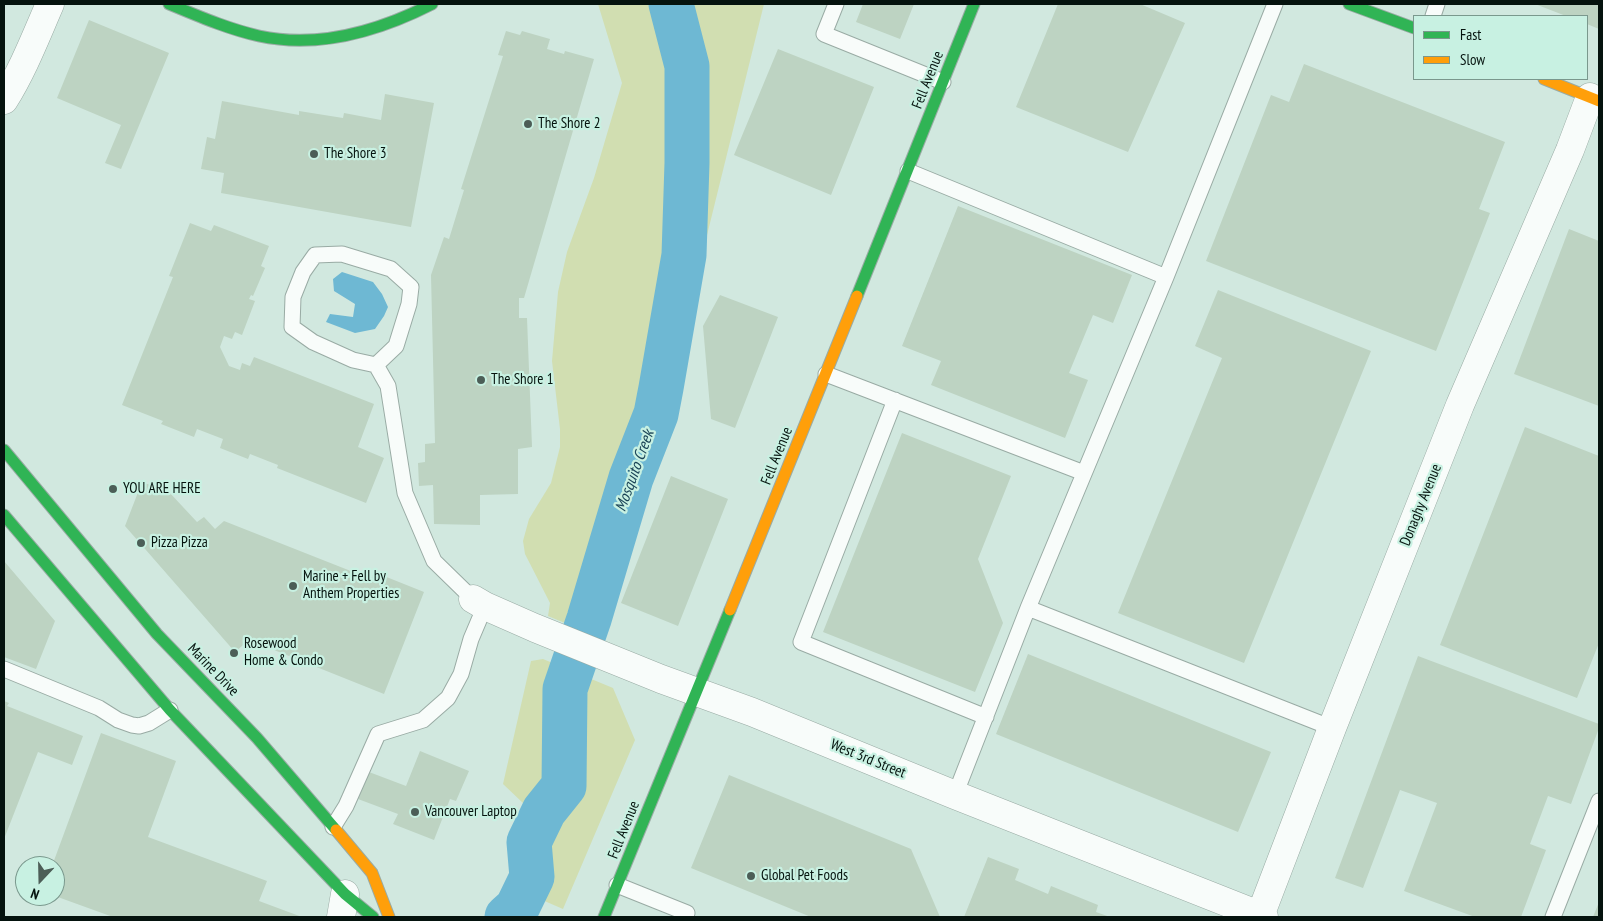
<!DOCTYPE html>
<style>
body{margin:0}
#map{position:relative;width:1603px;height:921px;overflow:hidden;background:#d1e8df;font-family:"PT Sans Narrow",sans-serif}
canvas{display:block}
.frame{position:absolute;inset:0;border:5px solid #05130e;pointer-events:none}
.legend{position:absolute;left:1413px;top:15px;width:175px;height:65px;box-sizing:border-box;background:#c8f1e2;border:1px solid #7a988d;margin:0;padding:6px 9px;list-style:none;font-size:15px;color:#05130e}
.legend li{display:flex;align-items:center;gap:10px;height:25px}
.legend b{width:25px;border:1px solid #7a988d}
.north{position:absolute;left:15px;top:856px;width:50px;height:50px;box-sizing:border-box;background:#c8f1e2;border:1px solid #7a988d;border-radius:50%;rotate:201deg;font-size:14px;font-weight:700;line-height:20px;text-align:center;color:#05130e}
.north::after{content:'';display:block;margin:auto;width:18px;height:22px;background:#4c5e57;clip-path:polygon(50% 0,100% 100%,50% 72%,0 100%)}
</style>
<div id="map">
<canvas width="1603" height="921"></canvas>
<div class="frame"></div>
<ul class="legend">
<li><b style="height:6px;background:#30b455"></b>Fast</li>
<li><b style="height:6px;background:#ff9f0a"></b>Slow</li>
</ul>
<div class="north">N</div>
</div>
<script>
const c = document.querySelector('canvas').getContext('2d');
c.lineJoin = 'round';
function fill(path, color) {
  c.fillStyle = color;
  c.fill(path, 'evenodd');
}
function strokePath(path, color, width, dash) {
  c.strokeStyle = color;
  c.lineWidth = width;
  c.lineCap = dash ? 'butt' : 'round';
  c.setLineDash(dash || []);
  c.stroke(path);
}
function label(font, color, halo, rows, align = 'center') {
  c.font = font + ' "PT Sans Narrow",sans-serif';
  c.lineWidth = 4.5;
  c.setLineDash([]);
  c.textBaseline = 'middle';
  c.strokeStyle = halo;
  c.fillStyle = color;
  for (const [text, x, y, turn = 0] of rows) {
    c.save();
    c.translate(x, y);
    c.rotate((+turn || 0) * Math.PI / 180);
    c.textAlign = isNaN(turn) ? turn : align;
    if (halo) c.strokeText(text, 0, 0);
    c.fillText(text, 0, 0);
    c.restore();
  }
}
const green = new Path2D(`
 M598,4H764L656,442L601,638L548,616L550,603L525,554L523,541L529,519L551,483L560,447V429L552,361L558,292L567,252L594,178L622,83Z
 M543,659L613,688L635,740L563,909L519,890L544,823L503,784L531,661Z`);
const water = new Path2D(`
 M342,272L373,282L382,294L388,307L384,316L375,329L355,333L326,322L330,314L353,317L355,304L334,291L333,279Z`);
const river = new Path2D(`
 M507,917L517,908L532,877L529,842L544,811L564,786L565,689L589,619L631,478L656,414L661,388L684,255L687,163V66L671,4`);
const building = new Path2D(`
 M863,4H914L900,39L856,22Z
 M1058,4H1140L1185,23L1128,152L1016,107Z
 M1535,4H1599V29L1587,24V16H1566Z
 M89,20L169,53L121,169L105,163L121,125L57,98Z
 M506,31L520,35L522,31L550,39L547,49L564,54L565,51L594,59L524,298H519V318H527L532,447L518,449V494L480,495V525L434,524L433,485L419,486L418,463L425,462V444L435,443L431,275L444,237L449,239L464,190L461,189L503,56L498,55Z
 M778,49L874,87L831,195L734,155Z
 M1304,64L1505,142L1479,209L1490,213L1436,351L1206,261L1271,95L1289,102Z
 M385,94L434,103L411,227L221,193L224,173L201,169L207,137L215,139L222,101L299,115V111L343,118L344,113L381,120Z
 M958,206L1132,275L1113,323L1093,315L1069,373L1088,380L1065,438L931,385L941,361L902,346Z
 M190,223L211,231L214,225L269,246L261,266L265,268L253,296L251,295L249,299L255,301L242,335L235,332L232,339L224,336L220,347L229,366L240,370L242,363L250,366L254,357L374,404L358,447L384,458L366,503L277,468L278,465L250,454L248,459L220,448L223,439L197,429L194,437L161,424L163,421L122,405L173,277L169,276Z
 M1569,229L1599,241V406L1514,374Z
 M1218,290L1371,351L1244,663L1118,613L1222,358L1195,346Z
 M720,295L778,317L735,428L711,419L703,326Z
 M1525,427L1599,456V643L1577,698L1440,645Z
 M902,433L1011,476L978,559L1003,623L975,692L823,632Z
 M671,476L728,499L678,626L621,603Z
 M142,482L169,492L197,522L204,517L215,529L224,521L371,579L374,572L424,592L384,694L249,640L235,652L125,526Z
 M4,561L55,621L36,669L4,657Z
 M1028,654L1271,752L1238,832L996,734Z
 M1418,656L1599,724V728L1571,804L1548,796L1530,844L1546,850L1521,917H1475L1404,891L1437,803L1400,790L1363,888L1335,878Z
 M4,701L9,703L7,706L83,736L72,765L38,752L4,839Z
 M101,733L176,761L148,837L267,881L259,901L302,917H113L55,896V866H52Z
 M420,751L469,771L456,801L450,799L434,840L393,824L398,814L358,799L369,772L406,786Z
 M729,775L911,849L940,917H811L691,868Z
 M988,857L1019,869L1015,880L1048,894L1051,886L1098,905L1096,912L1110,917H964Z
 M1599,902V917H1593Z`);
const lane = new Path2D(`
 M836,4L824,34L943,82
 M1433,16L1437,4
 M908,171L1166,277
 M342,254L391,269L411,287L409,304L396,346L376,365L353,360L313,342L292,327L293,297L303,272L315,255Z
 M376,365L388,386L405,493L434,561L473,599
 M826,374L1084,473
 M895,400L801,642L986,717
 M1028,608L1332,728
 M4,669L99,708L118,720L132,725L139,726L149,723L170,710
 M955,795L1028,608L1166,277L1275,4
 M333,827L346,806L378,734L423,720L448,698L461,674L471,639L485,606
 M617,885L687,913
 M1553,917L1599,801`);
const street = new Path2D(`
 M4,100C23,70 36,36 50,4
 M473,599L485,606L535,628L661,679L752,712L955,795L1264,917
 M1260,916L1332,728L1460,405L1570,150L1590,97
 M341,917L345,894`);
const fast = new Path2D(`
 M169,4C198,16 228,29 259,36C319,49 379,31 432,4
 M1349,4L1414,28
 M857,296L974,4
 M4,450L157,634L257,738L336,830
 M4,515L170,710L345,894L373,917
 M604,917L730,610`);
const slow = new Path2D(`
 M1544,79L1599,101
 M730,610L857,296
 M336,830L372,873L389,917`);
const markers = [
 [528,124,5,"#4c5e57"],
 [314,154,5,"#4c5e57"],
 [481,380,5,"#4c5e57"],
 [113,489,5,"#4c5e57"],
 [141,543,5,"#4c5e57"],
 [293,586,5,"#4c5e57"],
 [234,653,5,"#4c5e57"],
 [415,812,5,"#4c5e57"],
 [751,876,5,"#4c5e57"]
];
const streetNames = [
 ["Fell Avenue",928,80,-68],
 ["Fell Avenue",777,456,-68],
 ["Donaghy Avenue",1421,505,-68],
 ["Marine Drive",213,670,46],
 ["West 3rd Street",868,759,22],
 ["Fell Avenue",624,830,-68]
];
const poiNames = [
 ["The Shore 2",538,124],
 ["The Shore 3",324,154],
 ["The Shore 1",491,380],
 ["YOU ARE HERE",123,489],
 ["Pizza Pizza",151,543],
 ["Marine + Fell by",303,577],
 ["Anthem Properties",303,594],
 ["Rosewood",244,644],
 ["Home & Condo",244,661],
 ["Vancouver Laptop",425,812],
 ["Global Pet Foods",761,876]
];
const waterNames = [
 ["Mosquito Creek",635,471,-70]
];
fill(green, '#d1deb1');
fill(water, '#6eb8d3');
strokePath(river, '#6eb8d3', 45);
fill(building, '#bdd3c2');
strokePath(lane, '#99aba4', 17);
strokePath(street, '#99aba4', 29);
strokePath(fast, '#99aba4', 13);
strokePath(slow, '#99aba4', 13);
strokePath(lane, '#f8fcfa', 15);
strokePath(street, '#f8fcfa', 28);
strokePath(fast, '#30b455', 11);
strokePath(slow, '#ff9f0a', 11);
for (const [x, y, r, color] of markers) {
  const dot = new Path2D();
  dot.arc(x, y, r, 0, 2 * Math.PI);
  c.fillStyle = color;
  c.fill(dot);
  strokePath(dot, '#c8f1e2', 2);
}
label('15px', '#05130e', '#c8f1e2', streetNames);
label('15px', '#05130e', '#c8f1e2', poiNames, 'left');
label('italic 16px', '#1b4457', '#c8f1e2', waterNames);
</script>
